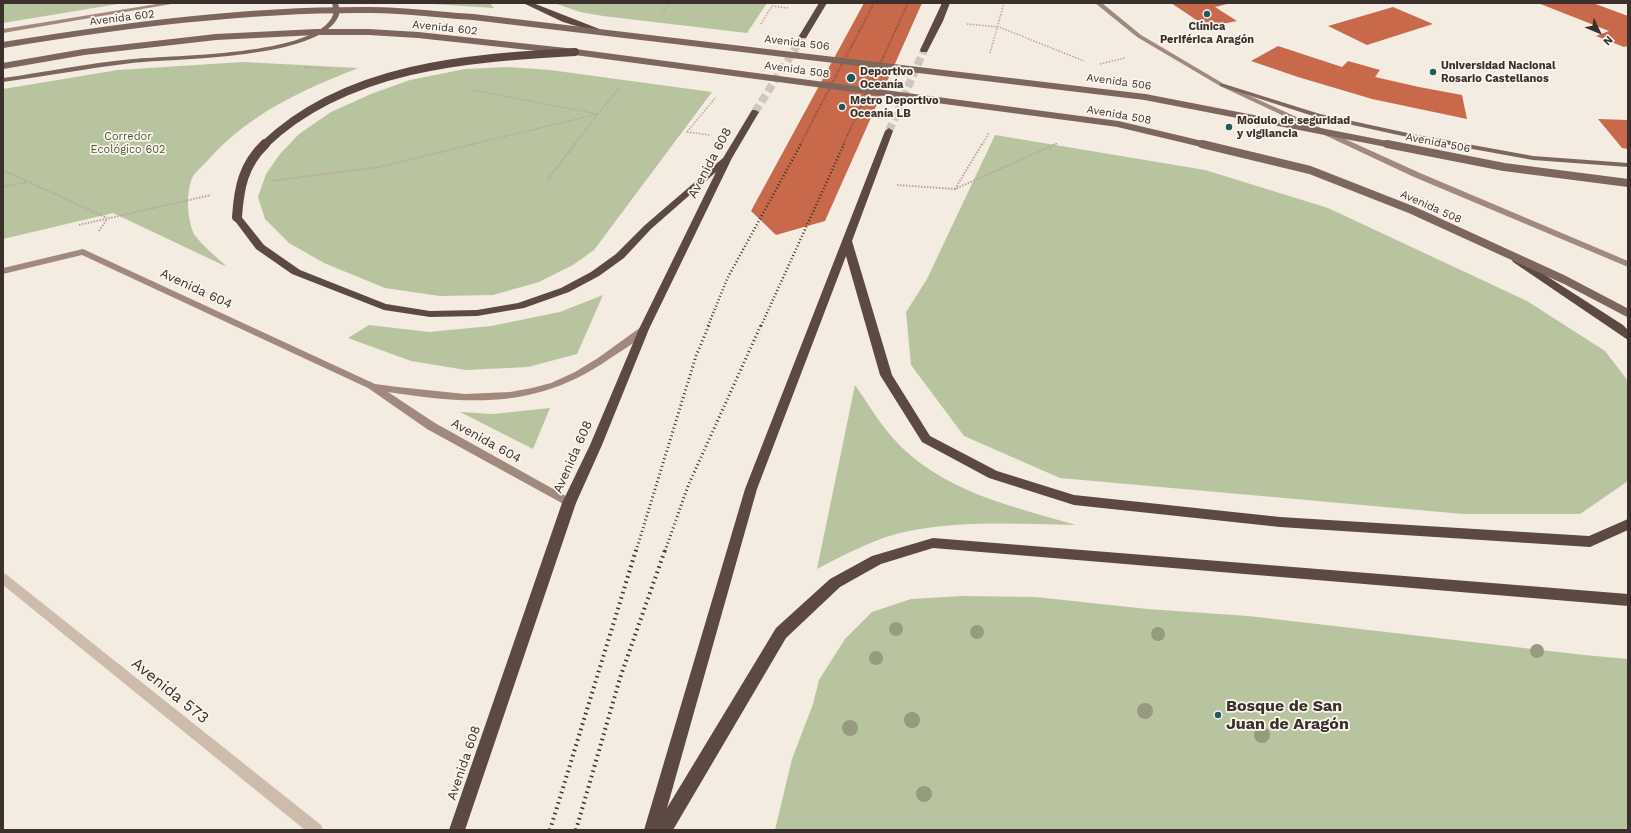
<!DOCTYPE html>
<meta charset="utf-8">
<style>
body{margin:0}
#map{position:relative;width:1631px;height:833px;overflow:hidden;background:#f4ebe1;font-family:"Work Sans",sans-serif}
canvas{display:block}
.frame{position:absolute;inset:0;border:4px solid #3b302b;pointer-events:none}
.north{position:absolute;left:1579px;top:12px;width:40px;height:40px;-webkit-text-stroke:3px #fbf5ee;paint-order:stroke;rotate:134deg;font-size:11px;font-weight:700;line-height:16px;text-align:center;color:#3b302b}
.north::after{content:'';display:block;margin:auto;width:14px;height:18px;background:#3b302b;clip-path:polygon(50% 0,100% 100%,50% 72%,0 100%)}
</style>
<div id="map">
<canvas width="1631" height="833"></canvas>
<div class="frame"></div>
<div class="north">N</div>
</div>
<script>
const c = document.querySelector('canvas').getContext('2d');
c.lineJoin = 'round';
function fill(path, color) {
  c.fillStyle = color;
  c.fill(path, 'evenodd');
}
function strokePath(path, color, width, dash) {
  c.strokeStyle = color;
  c.lineWidth = width;
  c.lineCap = dash ? 'butt' : 'round';
  c.setLineDash(dash || []);
  c.stroke(path);
}
function label(font, color, halo, rows, align = 'center') {
  c.font = font + ' "Work Sans",sans-serif';
  c.lineWidth = 3.5;
  c.setLineDash([]);
  c.textBaseline = 'middle';
  c.strokeStyle = halo;
  c.fillStyle = color;
  for (const [text, x, y, turn = 0] of rows) {
    c.save();
    c.translate(x, y);
    c.rotate((+turn || 0) * Math.PI / 180);
    c.textAlign = isNaN(turn) ? turn : align;
    if (halo) c.strokeText(text, 0, 0);
    c.fillText(text, 0, 0);
    c.restore();
  }
}
const green = new Path2D(`
 M3,3H124L3,23Z
 M416,3H490L494,8L417,3Z
 M554,3H767L747,33L603,16L580,12Z
 M243,62L358,68C302,90 249,114 208,160C204,165 195,172 192,178C186,193 187,217 193,232C196,240 220,260 227,267L113,213L3,239V89L118,70Z
 M508,67L550,70L712,92L594,250L573,265L539,282L493,295L440,296L385,288L324,263L289,243L265,219L258,197L266,174L280,154L299,134L331,112L371,94L410,80L465,69Z
 M995,135L1205,170L1328,208L1527,301L1605,351L1628,381V481L1580,514H1463L1060,478L964,436L911,365L906,312L927,279Z
 M603,295L577,354L528,367L466,370L411,361L348,338L369,325L429,332L491,326L560,312Z
 M855,385C867,402 878,421 892,437C939,491 1011,506 1076,525C1021,524 965,520 909,531C877,537 846,554 817,569Z
 M550,408L533,449L460,412L493,414Z
 M963,596L1036,597L1147,609L1248,616L1584,655L1628,659V830H775L792,759L813,704L819,680L845,639L872,612L911,599Z`);
const building = new Path2D(`
 M864,3H922L825,221L776,235L751,211Z
 M1171,3H1231L1215,7L1237,21L1207,27Z
 M1538,3H1593L1628,16V46L1624,47L1596,36L1609,31Z
 M1393,7L1433,24L1367,45L1328,26Z
 M1278,46L1342,67L1348,61L1380,70L1375,77L1419,87L1462,95L1467,119L1372,99L1298,77L1251,61Z
 M1598,119L1628,120V149L1622,148Z`);
const highwayTunnel = new Path2D(`
 M755,112L803,36
 M889,131L924,50`);
const pathFar1 = new Path2D(`
 M662,12L670,3
 M761,24L772,6L788,8
 M967,24L999,27L1084,61
 M990,53L1004,3
 M1100,64L1125,58
 M304,67L329,69
 M472,90L598,114L574,145
 M687,132L710,135
 M687,132L716,97
 M469,145L598,114L621,86
 M982,145L989,133
 M1053,145L1058,143`);
const path = new Path2D(`
 M3,170L107,218
 M548,179L575,144
 M272,181L379,167L474,144
 M897,185L955,189L1056,144
 M3,187L26,182
 M955,189L982,144
 M79,225L211,195
 M99,231L107,219`);
const street = new Path2D(`
 M3,573L7,575L321,825L323,830H305L3,585Z`);
const secondary = new Path2D(`
 M163,3H177L3,33V29Z
 M1095,3H1102L1141,35L1224,84L1420,173L1628,261V267L1414,177L1220,86L1137,37Z
 M83,249L375,384L398,387L465,394L510,392L532,388L551,383L575,372L598,358L641,327H647L649,329C641,339 623,350 612,357C539,409 472,405 388,392L435,423L573,500L574,503L573,506L569,507L427,429L368,388L82,255L3,274V268Z`);
const primary = new Path2D(`
 M332,3H338C339,7 340,11 339,15C322,60 175,58 132,63C89,68 46,76 3,82V78C46,72 89,63 133,59C172,55 317,56 333,15C334,11 333,7 332,3Z
 M1220,84H1224L1320,114L1412,134L1533,156L1628,163V167L1533,160L1412,138L1316,117L1220,86Z`);
const highway = new Path2D(`
 M523,3H533L607,32L603,34L563,22Z
 M819,3H827L806,38H800L799,36Z
 M942,3H950L943,21L927,52H921L920,50Z
 M752,110H755L759,112L732,158L649,329L602,445L576,503L465,830H449L562,503L590,445L639,329L716,172L651,229L624,258L599,276L569,292L524,308L477,316L430,317L384,310L292,274L256,249L232,217L234,215H240L264,245L300,270L386,304L430,311L477,310L518,303L561,288L591,272L616,254L645,225L723,158Z
 M889,128L893,131L852,241L892,375L930,436L997,471L1074,495L1280,517L1589,536L1628,519V530L1590,547L1280,527L1074,505L989,478L922,442L880,375L846,256L757,489L667,808L776,628L830,579L872,556L933,538L1628,594V606L933,548L881,564L840,587L786,638L673,830H644L745,489L885,131Z
 M1517,257L1623,325L1628,330V340L1513,262L1512,260L1513,258Z`);
const railFar3 = new Path2D(`
 M800,145L874,3
 M843,145L908,3`);
const railFar2 = new Path2D(`
 M708,326L727,279L801,144
 M761,326L844,144`);
const railFar1 = new Path2D(`
 M636,551L696,356L709,325
 M665,551L688,486L761,325`);
const rail = new Path2D(`
 M550,830L636,550
 M576,830L620,678L665,550`);
const primaryBridgeFar1 = new Path2D(`
 M3,45C125,25 247,9 370,10C405,10 439,15 473,17L1145,97L1392,145
 M3,66L84,52L216,37L316,32H369L418,35L575,52L1118,124L1206,145`);
const primaryBridge = new Path2D(`
 M1202,144L1310,170L1412,210L1565,280L1628,313
 M1387,144L1504,167L1628,183`);
const highwayBridgeFar1 = new Path2D(`
 M264,145C346,66 468,58 575,52`);
const highwayBridge = new Path2D(`
 M237,217C239,188 243,165 265,144`);
const trees = [
 [896,629,7],
 [977,632,7],
 [1158,634,7],
 [1537,651,7],
 [876,658,7],
 [1145,711,8],
 [912,720,8],
 [850,728,8],
 [1262,735,8],
 [924,794,8]
];
const markers = [
 [1207,14,4,"#1f5a5e"],
 [1433,72,4,"#1f5a5e"],
 [851,78,5,"#1f5a5e"],
 [842,107,4,"#1f5a5e"],
 [1229,127,4,"#1f5a5e"],
 [1218,715,4,"#1f5a5e"]
];
const farStreetnames = [
 ["Avenida 602",122,18,-7],
 ["Avenida 602",445,28,6],
 ["Avenida 506",797,43,7],
 ["Avenida 508",797,70,8],
 ["Avenida 506",1119,82,8],
 ["Avenida 508",1119,115,10],
 ["Avenida 506",1438,143,11],
 ["Avenida 508",1431,207,24]
];
const farPoinames = [
 ["Clínica",1207,27,"center"],
 ["Periférica Aragón",1207,40,"center"],
 ["Universidad Nacional",1441,66],
 ["Rosario Castellanos",1441,79],
 ["Deportivo",860,72],
 ["Oceanía",860,85],
 ["Metro Deportivo",850,101],
 ["Oceanía LB",850,114],
 ["Modulo de seguridad",1237,121],
 ["y vigilancia",1237,134]
];
const farParknames = [
 ["Corredor",128,137],
 ["Ecológico 602",128,150]
];
const streetNames = [
 ["Avenida 608",710,163,-62],
 ["Avenida 604",196,289,25],
 ["Avenida 604",486,441,29],
 ["Avenida 608",573,457,-66],
 ["Avenida 608",464,763,-71]
];
const nearStreetnames = [
 ["Avenida 573",170,691,39]
];
const nearPoinames = [
 ["Bosque de San",1226,706],
 ["Juan de Aragón",1226,724]
];
fill(green, '#b8c4a0');
fill(building, '#c8694b');
strokePath(highwayTunnel, '#cfc6bd', 8, [8, 4]);
strokePath(pathFar1, '#b9a596', 1.5, [1.5, 1.5]);
strokePath(path, '#b9a596', 2, [1.5, 1.5]);
fill(street, '#cdbbac');
fill(secondary, '#a18a7d');
fill(primary, '#7d675c');
fill(highway, '#5c4a42');
strokePath(railFar3, '#3b302b', 2, [0.5, 2]);
strokePath(railFar2, '#3b302b', 2.5, [1, 2.5]);
strokePath(railFar1, '#3b302b', 3, [1, 3]);
strokePath(rail, '#3b302b', 4, [1.5, 4]);
strokePath(primaryBridgeFar1, '#7d675c', 6);
strokePath(primaryBridge, '#7d675c', 8);
strokePath(highwayBridgeFar1, '#5c4a42', 8);
strokePath(highwayBridge, '#5c4a42', 10);
c.fillStyle = '#969b7f';
for (const [x, y, r] of trees) {
  c.beginPath();
  c.arc(x, y, r, 0, 2 * Math.PI);
  c.fill();
}
for (const [x, y, r, color] of markers) {
  const dot = new Path2D();
  dot.arc(x, y, r, 0, 2 * Math.PI);
  c.fillStyle = color;
  c.fill(dot);
  strokePath(dot, '#fbf5ee', 1.5);
}
label('11px', '#3b302b', '#fbf5ee', farStreetnames);
label('bold 11px', '#3b302b', '#fbf5ee', farPoinames, 'left');
label('11px', '#4a5a2e', '#fbf5ee', farParknames);
label('13px', '#3b302b', '#fbf5ee', streetNames);
label('16px', '#3b302b', '#fbf5ee', nearStreetnames);
label('bold 16px', '#3b302b', '#fbf5ee', nearPoinames, 'left');
</script>
